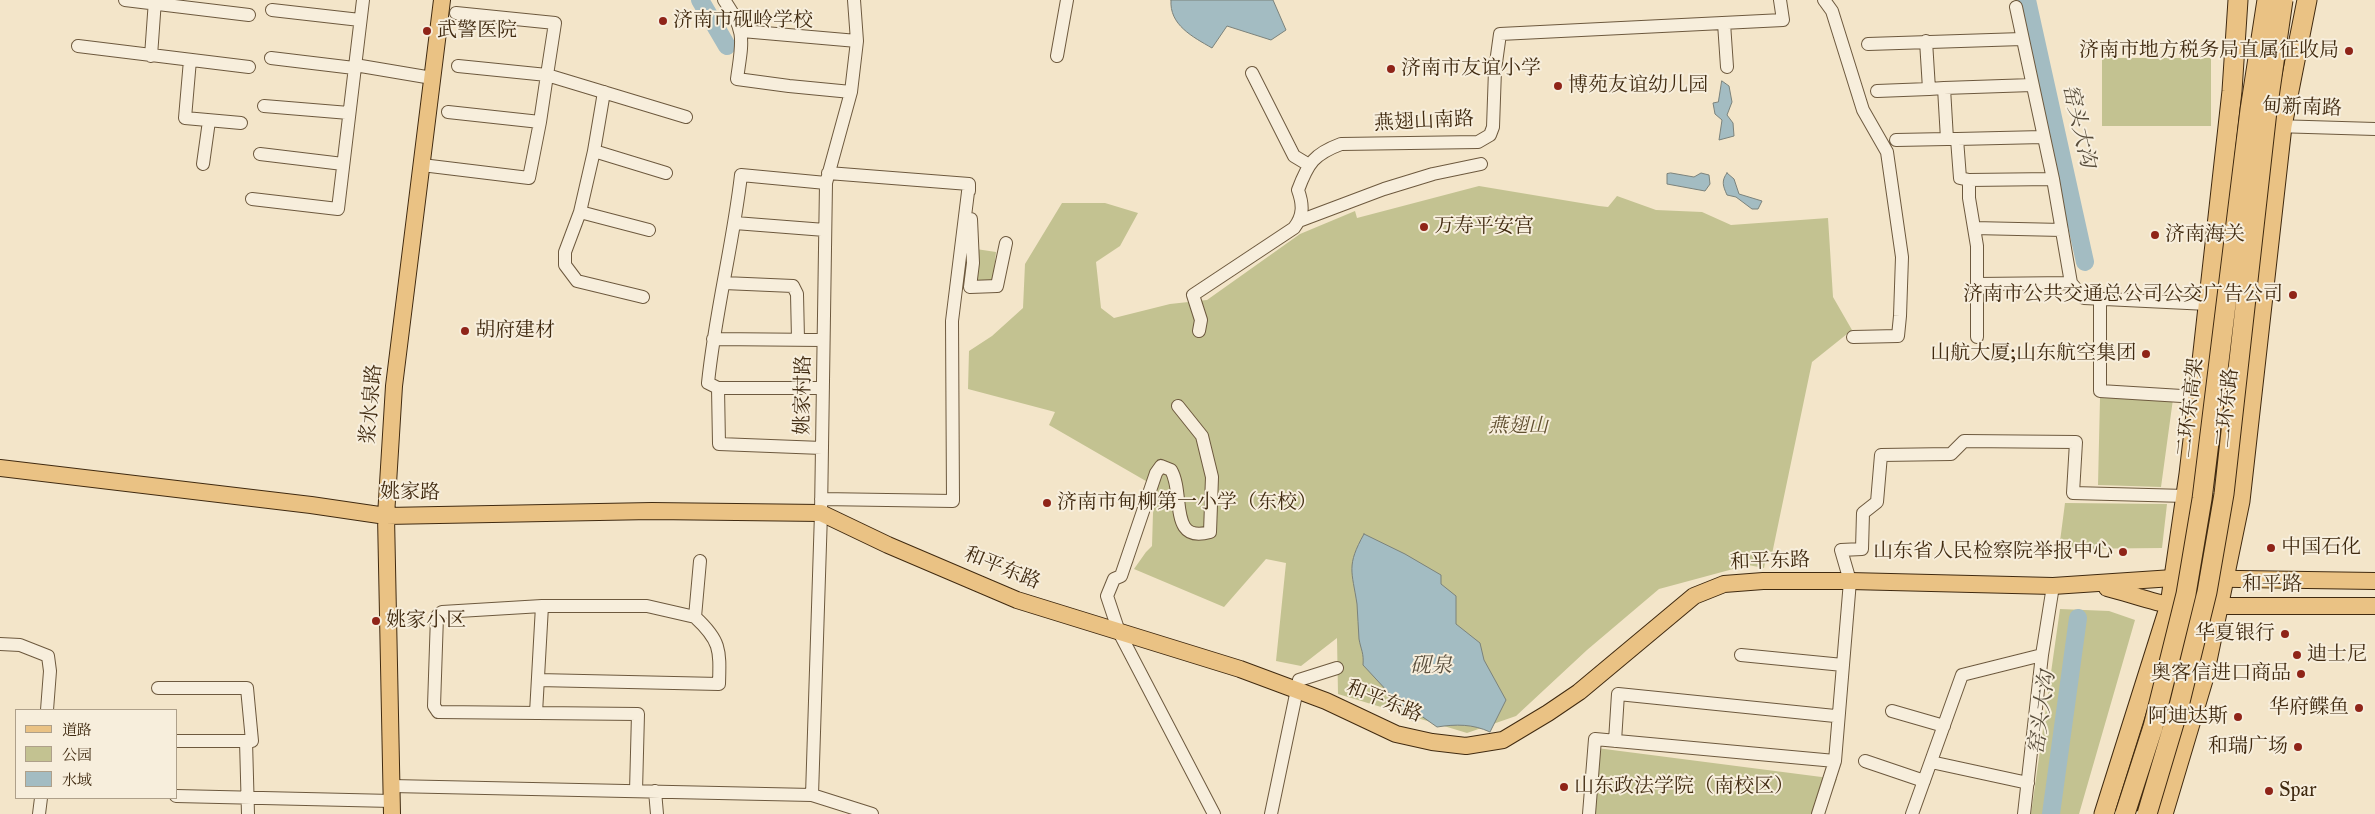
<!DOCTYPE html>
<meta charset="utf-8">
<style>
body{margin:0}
#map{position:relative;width:2375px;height:814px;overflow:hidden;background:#f3e5c9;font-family:"IM FELL Great Primer","Noto Serif SC",serif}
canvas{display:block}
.legend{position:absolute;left:15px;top:709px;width:162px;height:90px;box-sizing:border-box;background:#f7eedc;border:1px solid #aea08a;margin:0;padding:6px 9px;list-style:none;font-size:15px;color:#402a10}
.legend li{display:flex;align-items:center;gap:10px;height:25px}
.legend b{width:25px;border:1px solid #aea08a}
</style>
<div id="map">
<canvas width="2375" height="814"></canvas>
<ul class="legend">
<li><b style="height:6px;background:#eac284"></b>道路</li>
<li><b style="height:14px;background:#c3c291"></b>公园</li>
<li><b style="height:14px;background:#a3bcc2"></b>水域</li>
</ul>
</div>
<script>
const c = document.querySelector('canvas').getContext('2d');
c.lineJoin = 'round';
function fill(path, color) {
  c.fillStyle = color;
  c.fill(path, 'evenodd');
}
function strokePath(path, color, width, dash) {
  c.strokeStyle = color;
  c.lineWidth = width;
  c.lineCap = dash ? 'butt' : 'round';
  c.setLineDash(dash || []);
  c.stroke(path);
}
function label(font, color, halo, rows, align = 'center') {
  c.font = font + ' "IM FELL Great Primer","Noto Serif SC",serif';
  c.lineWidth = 4;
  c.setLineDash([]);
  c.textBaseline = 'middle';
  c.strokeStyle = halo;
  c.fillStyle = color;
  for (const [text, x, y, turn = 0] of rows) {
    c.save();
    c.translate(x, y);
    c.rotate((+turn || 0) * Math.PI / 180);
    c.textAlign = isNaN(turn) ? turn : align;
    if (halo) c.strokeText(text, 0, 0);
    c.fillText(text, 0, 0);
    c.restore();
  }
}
const green = new Path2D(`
 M2102,58H2211V126H2102Z
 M1479,186L1599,206L1608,207L1617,196L1656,210L1702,212L1731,225L1828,218L1833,297L1852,330L1812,362L1772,554H1767L1764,568L1748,565L1659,589L1587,650L1516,716L1467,733L1338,694L1337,638L1301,666L1276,661L1286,563L1266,559L1224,607L1134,569L1146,552L1152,546L1153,513L1158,488L1049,425L1055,412L968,389L969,351L992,336L1023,308L1025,264L1062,203H1105L1138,213L1120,246L1096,262L1101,308L1114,318L1170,304L1207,300L1300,234L1355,211L1357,218Z
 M976,249L996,252L993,281L973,282Z
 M2100,398L2173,399L2161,487L2098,485Z
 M2065,503L2167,504L2162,548L2059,549Z
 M2060,609L2109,611L2135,620L2079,814H2031Z
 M1589,747L1837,779L1823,814H1585Z`);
const water = new Path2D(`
 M1171,0H1273L1286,30L1271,40L1227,26L1212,48C1193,37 1169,25 1171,0Z
 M1722,81L1729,86L1732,102L1727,115L1733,123L1734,136L1719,140L1722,120L1715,114L1713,103L1718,102Z
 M1671,173L1694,177L1701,173L1709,175L1710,184L1705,191L1667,184V174Z
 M1727,173L1734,179L1739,194L1762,201L1758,209H1752L1736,197L1727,195C1723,186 1721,181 1727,173Z
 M1364,534L1405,554L1441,575V584L1456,596V624L1480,643L1484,660L1506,700L1490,732C1473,724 1456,724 1437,727L1420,715L1412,721L1398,704L1391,701L1388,692L1363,665C1364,653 1361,650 1359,639C1358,627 1358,616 1357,604C1352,571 1346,566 1364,534Z`);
const river = new Path2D(`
 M700,0L727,46
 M2027,0L2085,262
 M2051,814L2078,618`);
const minor = new Path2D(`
 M125,0L249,15
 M724,0C747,32 742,42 737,79L789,86L851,92
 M1824,0L1832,11L1863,110L1887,152L1902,257L1900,316L1898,336L1853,337
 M2016,7L2053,179L2071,283
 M272,10L360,20
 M456,13L555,23L547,75L686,117
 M1724,23L1727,67
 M742,31L857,41
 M1926,41L1929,89L1944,88L1947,139H1957L1960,178L1969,180V198L1977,246V337
 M1868,44L2022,39
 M78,46L249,67
 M151,56L155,0
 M1057,56L1067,0
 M271,58L354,68
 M190,60L185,118L241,123
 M355,65L432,78
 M458,66L547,75L540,122
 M1252,73L1294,156L1309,165
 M1944,88L2032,85
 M1877,91L1929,89
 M604,92L594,151L666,173
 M264,106L349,113
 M2275,126L2375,129
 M1957,139L2043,137
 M1896,140L1947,139
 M594,151L580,212L649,230
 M260,154L343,164
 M203,164L209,121
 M422,165L529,178L540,122L448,112
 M828,173L969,184V191
 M1969,180L2053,179
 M252,199L338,209L363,0
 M580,212L565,252V265L577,281L643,297
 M971,219L973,263L970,287L997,286L1006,243
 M1299,221L1384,189L1433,174L1481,164
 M735,223L825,230
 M1974,228L2062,230
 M724,283L793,286L797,294L798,339
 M1977,284L2071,283L2084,298L2208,304
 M2100,299V391L2198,397
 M1199,331L1201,320L1193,295L1294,228C1304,215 1303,204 1298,190C1308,163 1314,154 1341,144L1478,142L1490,135L1493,127L1495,70L1500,34L1783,20L1780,0
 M713,339L823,340
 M718,388H823
 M1178,406L1202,436L1212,477L1210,532C1168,544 1185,494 1171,470L1161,466L1156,473L1121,576L1114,579L1107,596L1119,632L1214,814
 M822,448L719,444L718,388L708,383C715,313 733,245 741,175L826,183
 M821,499L953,501L952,321L969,184
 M542,606H647L695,617
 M0,644L20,645L48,656L50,671L47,710
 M1741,655L1843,665
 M538,680L719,684C720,650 721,641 695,617L700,561
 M158,688H247L252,741
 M1892,711L1944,726
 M536,713L542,606L442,612L437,616L434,706L438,712L638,714L636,791
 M176,741H246L248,814
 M1615,741L1618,694L1835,716
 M1865,761L1924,781
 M1931,762L2028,783
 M392,786L812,795L872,814
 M655,791L657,814
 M812,795L821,513L826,183L851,92L857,41L854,0
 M176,796L392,801
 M39,814L41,798
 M1271,814L1299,680L1337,668
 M1589,814L1595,739L1835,761
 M1818,814L1835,761L1850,581L1841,550L1862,549L1863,513L1877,502L1881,455L1951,454L1964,441L2076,442L2073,493L2186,496
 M1912,814L1962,675L2042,655
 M2024,814L2042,655L2053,586`);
const major = new Path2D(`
 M0,468L311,505L386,516L652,511L821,513L888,545L1017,600L1240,669L1326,701L1396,734L1432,742L1466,746L1503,740L1548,713L1579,692L1694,596L1724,584L1763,581H1850L2053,586L2173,578L2375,581
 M2107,588C2132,594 2157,605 2183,606
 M2207,606H2375
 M392,814L386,516L394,386L442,0`);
const highway = new Path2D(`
 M2104,814L2170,605L2189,474L2198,397L2232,91L2238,0
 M2163,814L2203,680L2240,501L2282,126L2307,0`);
const highwayBridge = new Path2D(`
 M2125,814L2153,727L2186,594L2202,499L2250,110L2267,0
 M2147,814L2178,710L2207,592L2224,494L2267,111L2283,0`);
const markers = [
 [663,21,5,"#8f2418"],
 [427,31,5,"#8f2418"],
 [2349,51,5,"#8f2418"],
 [1391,69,5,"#8f2418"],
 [1558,86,5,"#8f2418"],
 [1424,227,5,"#8f2418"],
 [2155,235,5,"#8f2418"],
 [2293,295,5,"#8f2418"],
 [465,331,5,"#8f2418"],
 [2146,354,5,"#8f2418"],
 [1047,503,5,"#8f2418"],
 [2271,548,5,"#8f2418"],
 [2123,552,5,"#8f2418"],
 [376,621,5,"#8f2418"],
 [2285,634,5,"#8f2418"],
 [2297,655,5,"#8f2418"],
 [2301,674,5,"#8f2418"],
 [2359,708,5,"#8f2418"],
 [2238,717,5,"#8f2418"],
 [2298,747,5,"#8f2418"],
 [1564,787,5,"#8f2418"],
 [2269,791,5,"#8f2418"]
];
const poiNames = [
 ["济南市砚岭学校",673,21],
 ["武警医院",437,31],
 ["济南市地方税务局直属征收局",2339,51,"right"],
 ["济南市友谊小学",1401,69],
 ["博苑友谊幼儿园",1568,86],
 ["万寿平安宫",1434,227],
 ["济南海关",2165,235],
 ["济南市公共交通总公司公交广告公司",2283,295,"right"],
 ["胡府建材",475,331],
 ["山航大厦;山东航空集团",2136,354,"right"],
 ["济南市甸柳第一小学（东校）",1057,503],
 ["中国石化",2281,548],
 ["山东省人民检察院举报中心",2113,552,"right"],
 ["姚家小区",386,621],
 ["华夏银行",2275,634,"right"],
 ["迪士尼",2307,655],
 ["奥客信进口商品",2291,674,"right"],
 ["华府鲽鱼",2349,708,"right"],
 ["阿迪达斯",2228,717,"right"],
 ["和瑞广场",2288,747,"right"],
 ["山东政法学院（南校区）",1574,787],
 ["Spar",2279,791]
];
const streetNames = [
 ["甸新南路",2302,108,2],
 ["燕翅山南路",1424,122,-3],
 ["姚家村路",804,395,-89],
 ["浆水泉路",372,404,-85],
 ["二环东高架",2191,408,-83],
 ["二环东路",2228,408,-84],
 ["姚家路",410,493,1],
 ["和平东路",1770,562,-2],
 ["和平东路",1002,569,22],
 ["和平路",2272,585],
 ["和平东路",1384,702,22]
];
const parkNames = [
 ["燕翅山",1518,427]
];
const waterNames = [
 ["窑头大沟",2078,126,77],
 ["砚泉",1431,667],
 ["窑头大沟",2043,713,-82]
];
fill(green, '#c3c291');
fill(water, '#a3bcc2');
strokePath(water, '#7b827b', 1);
strokePath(river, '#a3bcc2', 18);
strokePath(minor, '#6d593e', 14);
strokePath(major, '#402a10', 18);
strokePath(highway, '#402a10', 21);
strokePath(minor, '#f7eedc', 12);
strokePath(major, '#eac284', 16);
strokePath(highway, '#eac284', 19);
strokePath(highwayBridge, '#402a10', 21, []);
strokePath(highwayBridge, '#eac284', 19);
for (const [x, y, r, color] of markers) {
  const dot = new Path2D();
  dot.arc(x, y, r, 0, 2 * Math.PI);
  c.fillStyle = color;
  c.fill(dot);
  strokePath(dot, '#f7eedc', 2);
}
label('20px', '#402a10', '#f7eedc', poiNames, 'left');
label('20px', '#402a10', '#f7eedc', streetNames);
label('italic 20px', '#615030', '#f7eedc', parkNames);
label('italic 21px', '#594e3c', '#f7eedc', waterNames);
</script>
